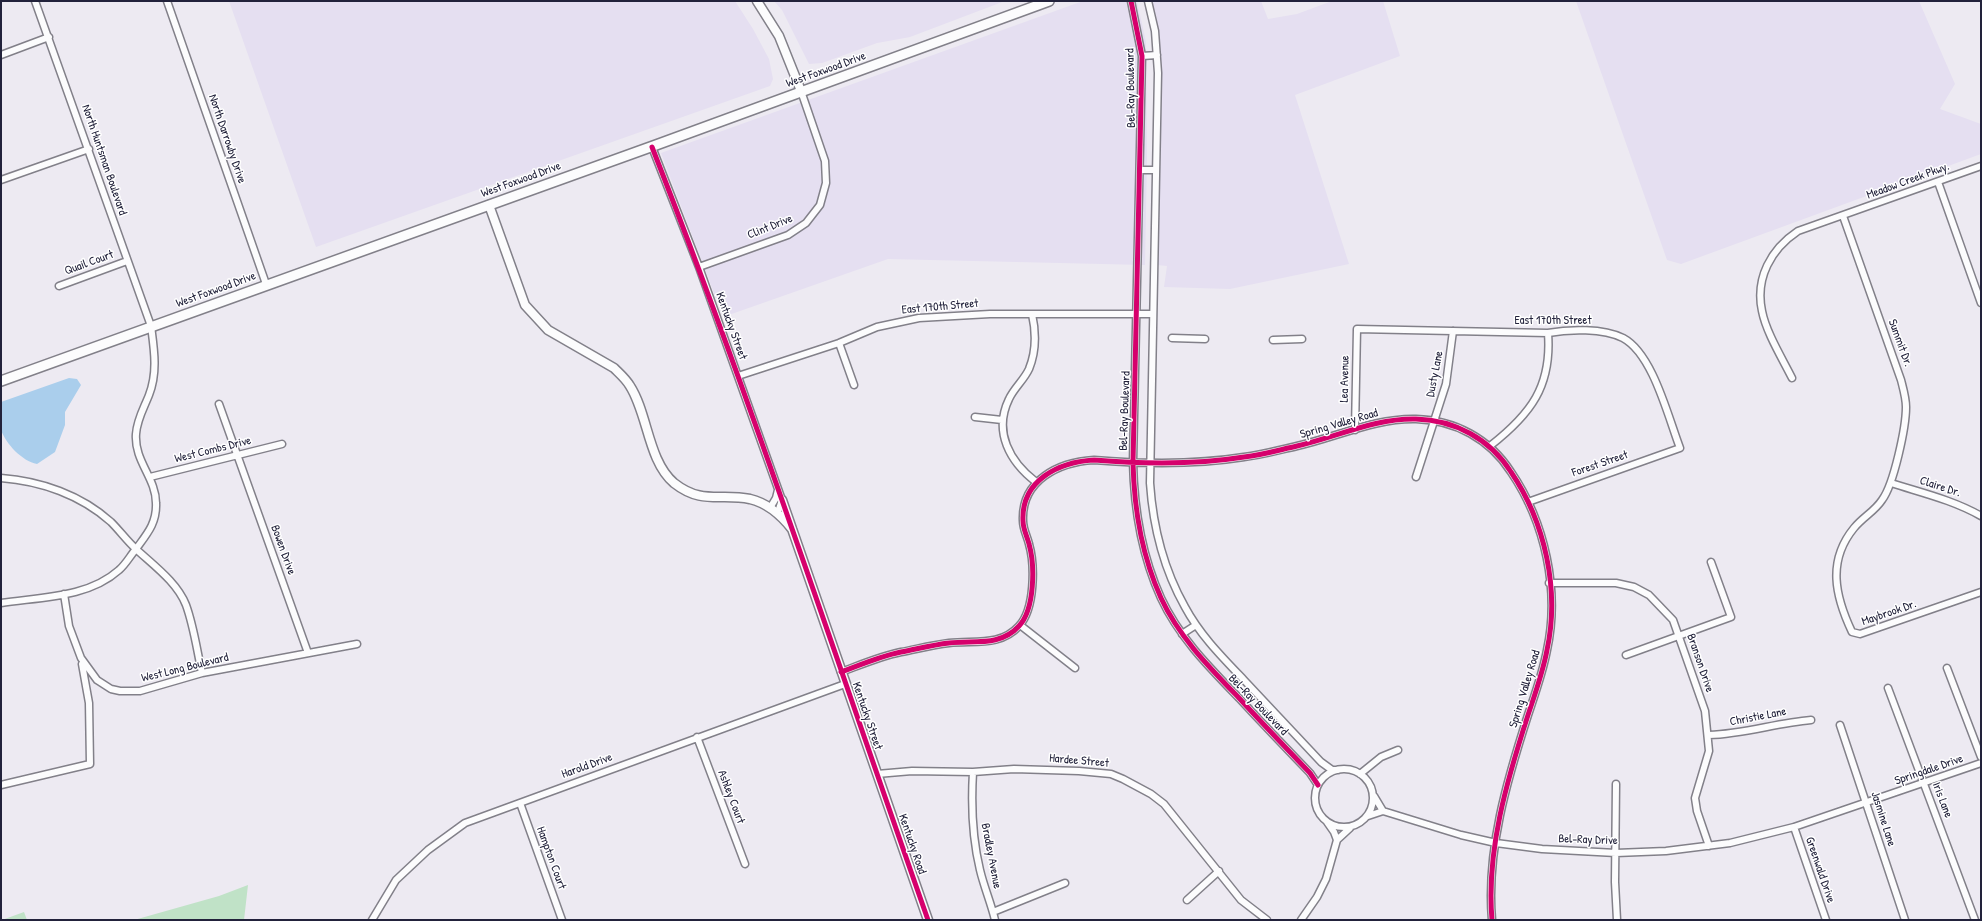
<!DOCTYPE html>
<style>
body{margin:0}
#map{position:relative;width:1982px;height:921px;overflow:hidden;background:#edeaf2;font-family:"Patrick Hand",sans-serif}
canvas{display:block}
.frame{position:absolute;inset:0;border:2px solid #22223b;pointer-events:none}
</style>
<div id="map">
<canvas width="1982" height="921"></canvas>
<div class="frame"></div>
</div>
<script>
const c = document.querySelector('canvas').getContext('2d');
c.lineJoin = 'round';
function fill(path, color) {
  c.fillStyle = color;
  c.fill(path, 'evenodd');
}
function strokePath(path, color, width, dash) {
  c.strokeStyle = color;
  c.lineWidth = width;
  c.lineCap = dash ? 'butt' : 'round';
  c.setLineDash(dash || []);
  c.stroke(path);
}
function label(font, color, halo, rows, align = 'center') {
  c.font = font + ' "Patrick Hand",sans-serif';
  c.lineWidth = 3;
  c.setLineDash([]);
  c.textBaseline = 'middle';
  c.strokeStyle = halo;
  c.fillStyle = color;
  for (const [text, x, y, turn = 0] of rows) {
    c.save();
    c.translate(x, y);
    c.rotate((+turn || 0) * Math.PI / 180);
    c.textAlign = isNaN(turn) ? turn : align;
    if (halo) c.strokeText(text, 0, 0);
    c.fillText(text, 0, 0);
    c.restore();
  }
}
const built = new Path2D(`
 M229,1H735L753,29L769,59L773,79L770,86L316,247Z
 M774,1H1005L910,37L877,43L822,63L809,64L782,10Z
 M1083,1H1137L1146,42L1147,157L1145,265L888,259L723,317L661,153Z
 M1151,1H1261L1268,19L1297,14L1332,1H1383L1400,56L1295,95L1349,264L1230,289L1164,287L1167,266L1157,265L1161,77L1156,22Z
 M1576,1H1919L1955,84L1940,109L1981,124V154L1681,264L1667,260Z`);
const green = new Path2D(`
 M248,885L244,920H134L219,896Z
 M24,912L27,920H1H2Z`);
const water = new Path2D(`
 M69,378L77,379L81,385L65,412V425L55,452L37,464C22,461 6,444 1,430C0,422 1,410 1,402Z`);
const minor = new Path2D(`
 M167,1L266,284
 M1131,1L1142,56L1133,462C1134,509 1141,554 1161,598C1179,637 1209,667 1239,698C1262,723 1286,748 1310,773L1318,785
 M1148,1L1155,31L1158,73L1150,483C1153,527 1163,568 1185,607C1200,635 1222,657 1244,680C1269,707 1295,734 1321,762L1332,770H1338
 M1,55L49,37
 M1142,56L1157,55
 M652,147L699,267L782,500L779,509L776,513
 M1140,170H1156
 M1,180L89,149
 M1938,182L1981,303
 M1843,216L1901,380C1903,388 1906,398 1906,407C1906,427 1894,484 1882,500C1875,511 1863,517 1854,528C1827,561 1835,596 1852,632L1860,634L1981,592
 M699,267L788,235L806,223L820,205L826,183L825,161L801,91
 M59,286L127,261
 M1032,314C1036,332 1036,352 1029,369C1024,380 1014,388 1009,399C993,432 1010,462 1036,482
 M1172,338L1205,339
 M1273,340L1302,339
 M839,343L854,385
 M738,376L839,343L877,327L919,318L990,314H1153
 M1792,378C1782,358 1766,332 1762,311C1755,278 1771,249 1798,231L1981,166
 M219,404L308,653
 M975,417L1002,420
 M1355,430L1357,329L1548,333C1569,329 1603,328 1623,338C1653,354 1668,417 1680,448L1528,502
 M1490,446C1531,414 1552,386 1548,333
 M150,477L282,444
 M1416,477L1446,384L1453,331
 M1,478C41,481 81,495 111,522C120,531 127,541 136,549C153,565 177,582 186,605C194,627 197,651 202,673
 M1891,483C1922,493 1953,500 1981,516
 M770,508L776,498L778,490
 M1549,583H1616L1634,587L1649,595L1673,620L1705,711L1709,751L1695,798L1697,811L1709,846
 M64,594L69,626L81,658L97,680L111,689L120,691H140L202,673L357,644
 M1,603C40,597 88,598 119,570C126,564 130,556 136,549C147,534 157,523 156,503C156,478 134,461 136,434C137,419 144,408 149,395C158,372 154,349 151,326L35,1
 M1020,625L1075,668
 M1182,634L1196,625
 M1626,655L1731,617L1711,562
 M1947,668L1981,757
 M841,672C860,665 881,656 901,652C917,649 932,645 949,643C974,640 1000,647 1019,626C1035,609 1035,565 1029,544C1027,536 1023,529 1023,521C1021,480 1059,462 1094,460C1144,464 1194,465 1244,457C1262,455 1279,450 1297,446C1337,437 1375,418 1416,419C1455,420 1490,439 1511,472C1545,522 1560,590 1547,650C1543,672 1535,694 1528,715C1507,780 1486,851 1492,920
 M1888,688L1975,920
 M1840,725L1905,920
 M1709,735C1744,734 1776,723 1811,720
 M697,737L745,864
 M1315 798a29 29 0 1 1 58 0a29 29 0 1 1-58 0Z
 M973,772C971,805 972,837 980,870C984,887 991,903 995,920
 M877,774L912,771L973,772L1014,769L1079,771L1111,774L1123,779L1151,794L1164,804L1241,900L1267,920
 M1360,774L1381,757L1398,750
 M1616,784L1615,882L1617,920
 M1,785L90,764L89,703L82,664
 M1374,796L1383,811
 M520,803L562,920
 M1368,816L1383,811L1461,835L1496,843L1542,849L1616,853L1666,851L1730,843L1794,827L1981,763
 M1327,822L1334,832L1337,840
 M1794,827L1826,920
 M1187,900L1219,871
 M993,912L1065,883
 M372,920L396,880L428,850L465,823L845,684
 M1301,920L1317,897L1326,879L1337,840L1350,828`);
const tertiary = new Path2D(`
 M757,1L779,36L801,91
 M489,205L525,305L548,330L614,368C620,374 626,379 630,386C648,414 648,461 674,483C702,505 720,493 750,499C767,503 781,515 792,529
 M782,500L928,920`);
const secondary = new Path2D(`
 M1,381L656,145L1049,1`);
const cycleway = new Path2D(`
 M1131,1L1142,56L1133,462C1134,509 1141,554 1161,598C1179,637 1209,667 1239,698C1262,723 1286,748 1310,773L1318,785
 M652,147C752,402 837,662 928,920
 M841,672C860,665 881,656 901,652C917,649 932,645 949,643C974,640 1000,647 1019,626C1035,609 1035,565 1029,544C1027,536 1023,529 1023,521C1021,480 1059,462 1094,460C1144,464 1194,465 1244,457C1262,455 1279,450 1297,446C1337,437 1375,418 1416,419C1455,420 1490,439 1511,472C1545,522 1560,590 1547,650C1543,672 1535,694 1528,715C1507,780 1486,851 1492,920`);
const streetNames = [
 ["West Foxwood Drive",826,70,-20],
 ["Bel-Ray Boulevard",1131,88,-91],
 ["North Darrowby Drive",227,139,71],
 ["North Huntsman Boulevard",104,160,71],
 ["West Foxwood Drive",521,180,-20],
 ["Meadow Creek Pkwy.",1908,181,-20],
 ["Clint Drive",770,227,-22],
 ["Quail Court",89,263,-20],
 ["West Foxwood Drive",216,290,-20],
 ["East 170th Street",940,307,-5],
 ["East 170th Street",1553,321],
 ["Kentucky Street",731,326,70],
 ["Summit Dr.",1900,343,70],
 ["Dusty Lane",1435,374,-79],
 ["Lea Avenue",1345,379,-89],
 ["Bel-Ray Boulevard",1125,411,-88],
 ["Spring Valley Road",1339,424,-16],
 ["West Combs Drive",213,450,-14],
 ["Forest Street",1600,464,-19],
 ["Claire Dr.",1940,487,18],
 ["Bowen Drive",283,550,70],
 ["Maybrook Dr.",1889,613,-19],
 ["Branson Drive",1700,663,71],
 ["West Long Boulevard",185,668,-14],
 ["Spring Valley Road",1525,689,-73],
 ["Bel-Ray Boulevard",1258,705,46],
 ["Kentucky Street",867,716,71],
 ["Christie Lane",1758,717,-11],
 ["Hardee Street",1079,761,5],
 ["Harold Drive",587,766,-20],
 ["Springdale Drive",1929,770,-19],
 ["Ashley Court",731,797,69],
 ["Iris Lane",1942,800,69],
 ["Jasmine Lane",1883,819,72],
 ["Bel-Ray Drive",1588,840,2],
 ["Kentucky Road",912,844,71],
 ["Bradley Avenue",991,856,79],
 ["Hampton Court",551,858,70],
 ["Greenwald Drive",1820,870,71]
];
fill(built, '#e5dff1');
fill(green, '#c0e2c7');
fill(water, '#aaceec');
strokePath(minor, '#828089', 9);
strokePath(tertiary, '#828089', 11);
strokePath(secondary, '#828089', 12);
strokePath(minor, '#fcfcfd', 6);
strokePath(tertiary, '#fcfcfd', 8);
strokePath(secondary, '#fcfcfd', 9);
strokePath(cycleway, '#d6006c', 5);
label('12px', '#22223b', '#fff', streetNames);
</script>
